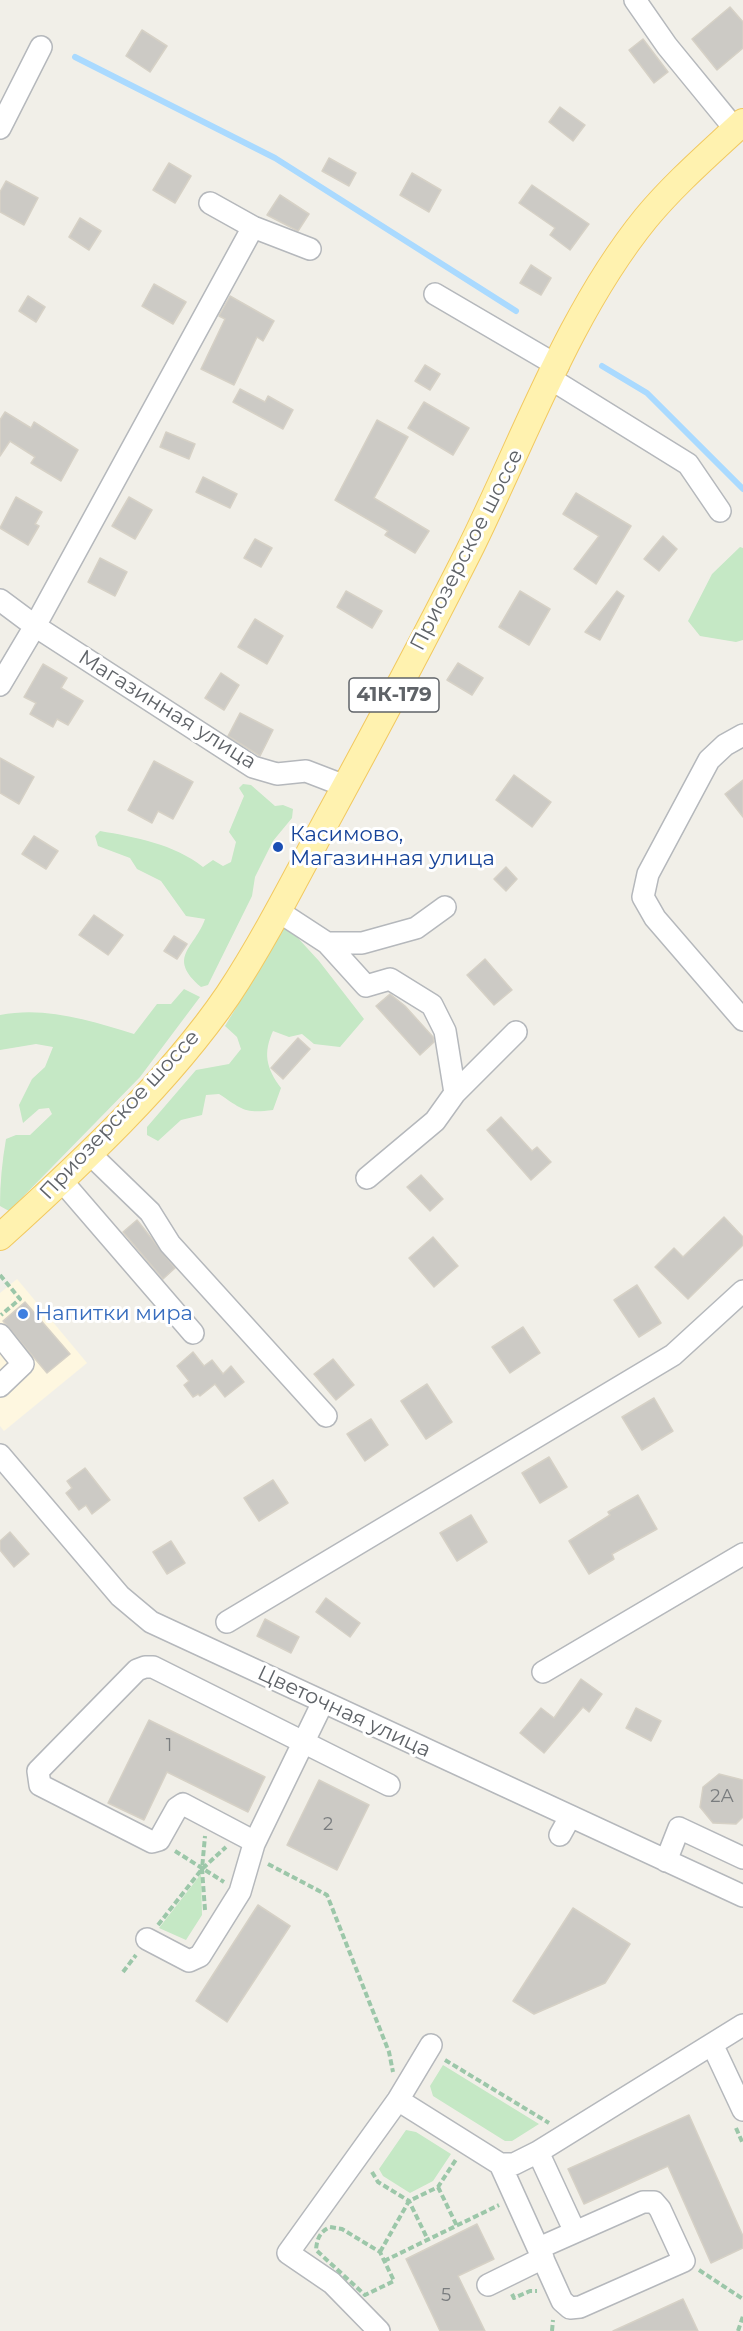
<!DOCTYPE html>
<meta charset="utf-8">
<style>
body{margin:0}
canvas{display:block;background:#f1efe8}
</style>
<canvas width="743" height="2331"></canvas>
<script>
const c = document.querySelector('canvas').getContext('2d');
c.lineJoin = 'round';
function fill(path, color) {
  c.fillStyle = color;
  c.fill(path, 'evenodd');
}
function strokePath(path, color, width, dash) {
  c.strokeStyle = color;
  c.lineWidth = width;
  c.lineCap = dash ? 'butt' : 'round';
  c.setLineDash(dash || []);
  c.stroke(path);
}
function label(font, color, halo, rows, align = 'center') {
  c.font = font + ' Montserrat,sans-serif';
  c.lineWidth = 6;
  c.setLineDash([]);
  c.textBaseline = 'middle';
  c.strokeStyle = halo;
  c.fillStyle = color;
  for (const [text, x, y, turn = 0] of rows) {
    c.save();
    c.translate(x, y);
    c.rotate((+turn || 0) * Math.PI / 180);
    c.textAlign = isNaN(turn) ? turn : align;
    if (halo) c.strokeText(text, 0, 0);
    c.fillText(text, 0, 0);
    c.restore();
  }
}
const commercial = new Path2D(`
 M17,1279L87,1363L4,1431L0,1426V1293Z`);
const green = new Path2D(`
 M740,547L743,548V640L736,642L700,636L688,621L712,574Z
 M243,784L251,785L275,806L283,805L293,809L292,818L273,841L255,877L252,896L208,985L201,987C166,957 195,948 205,919L186,916L161,881L137,869L130,858L98,846L95,836L100,831C135,837 174,844 203,867L213,860L223,866L231,862L236,842L229,832L244,796L239,788Z
 M286,925L319,961L364,1019L340,1047L314,1044L302,1034L289,1037L273,1031C263,1053 266,1068 281,1088L273,1110C244,1114 242,1109 219,1094L206,1095L202,1115L181,1120L158,1141L147,1135V1127L196,1070L229,1064L241,1049L237,1037L225,1026Z
 M184,989L200,997L140,1077L9,1211L0,1206C0,1183 2,1162 6,1139L16,1135H30L52,1114L49,1108L39,1109L23,1123L19,1105L32,1079L45,1067L53,1047L36,1044L0,1050V1015C46,1006 91,1021 134,1034L157,1004H171Z
 M201,1874L202,1915L186,1940L159,1928Z
 M443,2065L539,2124L512,2141H505L433,2096L430,2086Z
 M406,2130L416,2132L451,2154L433,2181L410,2193L383,2176L379,2169Z`);
const stream = new Path2D(`
 M75,57L275,158L516,311
 M602,366L647,393L743,489`);
const building = new Path2D(`
 M730,7L743,22V48L717,70L692,39Z
 M142,30L167,46L150,72L126,56Z
 M643,39L668,72L654,83L629,50Z
 M560,107L585,125L573,141L549,122Z
 M329,158L356,173L349,186L322,171Z
 M169,163L191,176L175,203L153,190Z
 M412,173L441,190L429,212L400,195Z
 M6,181L38,198L24,225L0,212V192Z
 M532,185L589,224L570,250L550,235L555,228L519,203Z
 M280,195L309,214L298,231L267,215Z
 M80,218L101,231L89,250L69,237Z
 M531,265L551,278L541,295L520,283Z
 M154,284L186,302L173,324L142,306Z
 M28,296L45,307L36,322L19,311Z
 M230,296L274,321L263,341L257,337L234,385L201,369L225,319L219,316Z
 M425,365L440,374L430,390L415,381Z
 M240,389L265,402L268,396L293,410L283,429L233,402Z
 M424,402L469,428L453,455L408,428Z
 M5,412L31,428L34,422L78,450L61,481L31,463L35,457L10,441L0,456V420Z
 M377,420L408,437L374,498L429,531L415,553L385,535L388,531L335,500Z
 M166,432L195,444L189,459L160,447Z
 M203,477L237,494L230,508L196,492Z
 M576,493L631,526L596,584L574,569L599,536L563,514Z
 M16,497L42,512L35,524L39,526L28,545L0,528Z
 M129,497L152,510L135,539L112,526Z
 M663,536L677,549L659,571L644,559Z
 M255,539L272,548L261,567L244,558Z
 M100,558L127,572L115,596L88,582Z
 M346,591L382,611L372,628L337,607Z
 M520,591L550,609L529,645L499,627Z
 M617,591L624,596L600,640L585,632Z
 M255,619L283,636L267,664L238,647Z
 M458,663L483,678L472,695L447,680Z
 M43,664L67,678L61,688L83,701L68,725L57,719L53,727L30,714L36,703L24,697Z
 M221,673L239,685L224,710L205,698Z
 M240,713L273,730L260,756L228,736Z
 M0,758L34,777L19,804L0,793Z
 M154,761L193,782L173,819L158,811L152,823L128,810Z
 M514,775L551,802L532,827L496,800Z
 M743,780V817L725,794Z
 M34,836L58,851L46,869L22,854Z
 M506,867L517,879L506,891L494,879Z
 M94,915L123,935L108,955L79,935Z
 M174,936L187,944L177,959L164,951Z
 M485,959L512,990L494,1005L467,975Z
 M390,994L405,1006L433,1037L434,1042L420,1055L376,1006Z
 M298,1038L310,1049L283,1079L271,1068Z
 M501,1117L532,1151L537,1147L551,1162L531,1180L487,1130Z
 M421,1175L443,1199L430,1211L407,1187Z
 M724,1217L743,1237V1245L688,1299L655,1267L674,1248L683,1257Z
 M137,1220L175,1268L163,1279L123,1232Z
 M433,1237L458,1266L434,1287L409,1258Z
 M637,1285L661,1323L639,1337L614,1300Z
 M25,1302L70,1354L47,1373L3,1321Z
 M523,1327L540,1353L510,1373L492,1347Z
 M193,1352L204,1366L212,1360L223,1374L231,1366L244,1382L225,1397L215,1384L200,1396L198,1394L193,1397L184,1385L189,1381L177,1366Z
 M333,1359L354,1385L336,1400L314,1374Z
 M427,1384L452,1422L426,1439L401,1401Z
 M654,1398L673,1431L642,1450L622,1417Z
 M371,1419L388,1445L365,1461L347,1434Z
 M549,1457L567,1487L540,1503L522,1473Z
 M85,1468L110,1500L92,1514L86,1505L79,1510L66,1493L72,1488L67,1481Z
 M273,1480L288,1503L259,1521L244,1498Z
 M638,1495L657,1529L612,1554L614,1559L589,1574L569,1541L610,1515L608,1512Z
 M471,1515L487,1542L457,1561L440,1533Z
 M10,1532L29,1554L14,1567L0,1550V1541Z
 M171,1541L185,1563L167,1574L153,1552Z
 M326,1598L360,1623L350,1637L316,1612Z
 M265,1619L299,1637L291,1653L257,1636Z
 M581,1679L602,1694L589,1712L583,1707L544,1753L520,1733L541,1708L554,1718Z
 M636,1708L661,1721L651,1741L626,1728Z
 M149,1720L265,1777L248,1812L167,1772L144,1820L108,1803Z
 M719,1774L743,1780V1817L736,1824L713,1823L700,1807L703,1787Z
 M319,1780L369,1805L337,1870L287,1845Z
 M258,1905L290,1926L227,2022L196,2001Z
 M573,1908L630,1944L605,1983L534,2014L513,2001Z
 M689,2115L743,2236V2248L711,2263L668,2166L584,2204L568,2169Z
 M477,2224L494,2259L458,2276L485,2331H440L406,2259Z
 M683,2299L698,2331H613L659,2310Z`);
const path = new Path2D(`
 M0,1275L20,1299L1,1315
 M175,1851L224,1882
 M268,1864L327,1895L389,2052L393,2072
 M205,1910L202,1869L205,1836
 M158,1925L202,1869L226,1847
 M123,1972L136,1955
 M445,2060L549,2123
 M736,2128L743,2144
 M372,2172L378,2182L409,2201L428,2240
 M438,2187L457,2226
 M330,2227L342,2229L380,2252L394,2281L365,2295L316,2250C317,2238 320,2232 330,2227Z
 M380,2252L409,2201L438,2187L457,2158
 M384,2261L499,2205
 M699,2270L743,2299
 M512,2294L514,2298L530,2291H537
 M552,2331L553,2320
 M738,2331L743,2316`);
const minor = new Path2D(`
 M635,0L667,46L735,129
 M0,128L41,47
 M210,203L253,227L310,249
 M435,294L558,366
 M551,379L688,464L720,511
 M0,600L35,626L253,767L277,774L306,771L345,786
 M0,685L35,626L253,227
 M743,735L725,745L709,760L648,874L643,897L655,918L743,1020
 M278,911L327,943H362L416,928L445,907
 M327,943L366,986L390,979L432,1005L445,1031L455,1093
 M89,1153L150,1212L170,1244L326,1416
 M367,1178L435,1121L455,1093L516,1032
 M61,1180L193,1333
 M0,1335L23,1364L0,1386
 M0,1455L120,1596L151,1622L743,1896
 M227,1622L673,1355L743,1291
 M543,1672L743,1554
 M560,1835L570,1817
 M255,1842L183,1804L177,1808L159,1840L152,1842L40,1785L38,1771L137,1670L145,1667H153L389,1785
 M666,1861L679,1828L743,1858
 M147,1939L189,1961L200,1956L240,1892L254,1844L323,1702
 M712,2044L743,2110
 M398,2100L500,2164H514L538,2152L743,2025
 M538,2152L575,2232
 M500,2164L562,2301L570,2308L580,2307L684,2261L660,2209L654,2202H643L539,2248
 M488,2285L543,2258
 M379,2331L332,2283L288,2253L398,2100L431,2045`);
const major = new Path2D(`
 M0,1237C78,1166 168,1083 228,995C265,939 296,877 328,818C376,730 423,642 468,553C523,443 568,314 646,218C675,183 710,153 743,122`);
const markers = [
 [278,847,6,"#1a4fb4"],
 [23,1314,6,"#3f7fe0"]
];
const numberNames = [
 ["1",169,1746],
 ["2А",722,1797],
 ["2",328,1825],
 ["5",446,2296]
];
const shields = [
 [394,695,90]
];
const shieldNames = [
 ["41К-179",394,695]
];
const streetNames = [
 ["Приозерское шоссе",467,550,-63],
 ["Магазинная улица",167,710,32],
 ["Приозерское шоссе",120,1115,-47],
 ["Цветочная улица",344,1712,25]
];
const transitNames = [
 ["Касимово,",290,835],
 ["Магазинная улица",290,859]
];
const shopNames = [
 ["Напитки мира",35,1314]
];
fill(commercial, '#fef7e0');
fill(green, '#c5e8c5');
strokePath(stream, '#aadaff', 6);
fill(building, '#cccac5');
strokePath(building, '#d6d1c6', 1.5);
strokePath(minor, '#b5b8bc', 24);
strokePath(major, '#f2c960', 28);
strokePath(path, '#9cc7a9', 4, [6, 3]);
strokePath(minor, '#fff', 21);
strokePath(major, '#fff2af', 26);
for (const [x, y, r, color] of markers) {
  const dot = new Path2D();
  dot.arc(x, y, r, 0, 2 * Math.PI);
  c.fillStyle = color;
  c.fill(dot);
  strokePath(dot, '#fff', 2);
}
label('18px', '#7a7d7f', null, numberNames);
for (const [x, y, w] of shields) {
  const box = new Path2D();
  box.roundRect(x - w / 2, y - 17, w, 34, 4.5);
  c.fillStyle = '#fff';
  c.fill(box);
  strokePath(box, '#5f6368', 1.5);
}
label('bold 20px', '#5f6368', null, shieldNames);
label('21px', '#5f6368', '#fff', streetNames);
label('21px', '#164399', '#fff', transitNames, 'left');
label('21px', '#366cbe', '#fff', shopNames, 'left');
</script>
